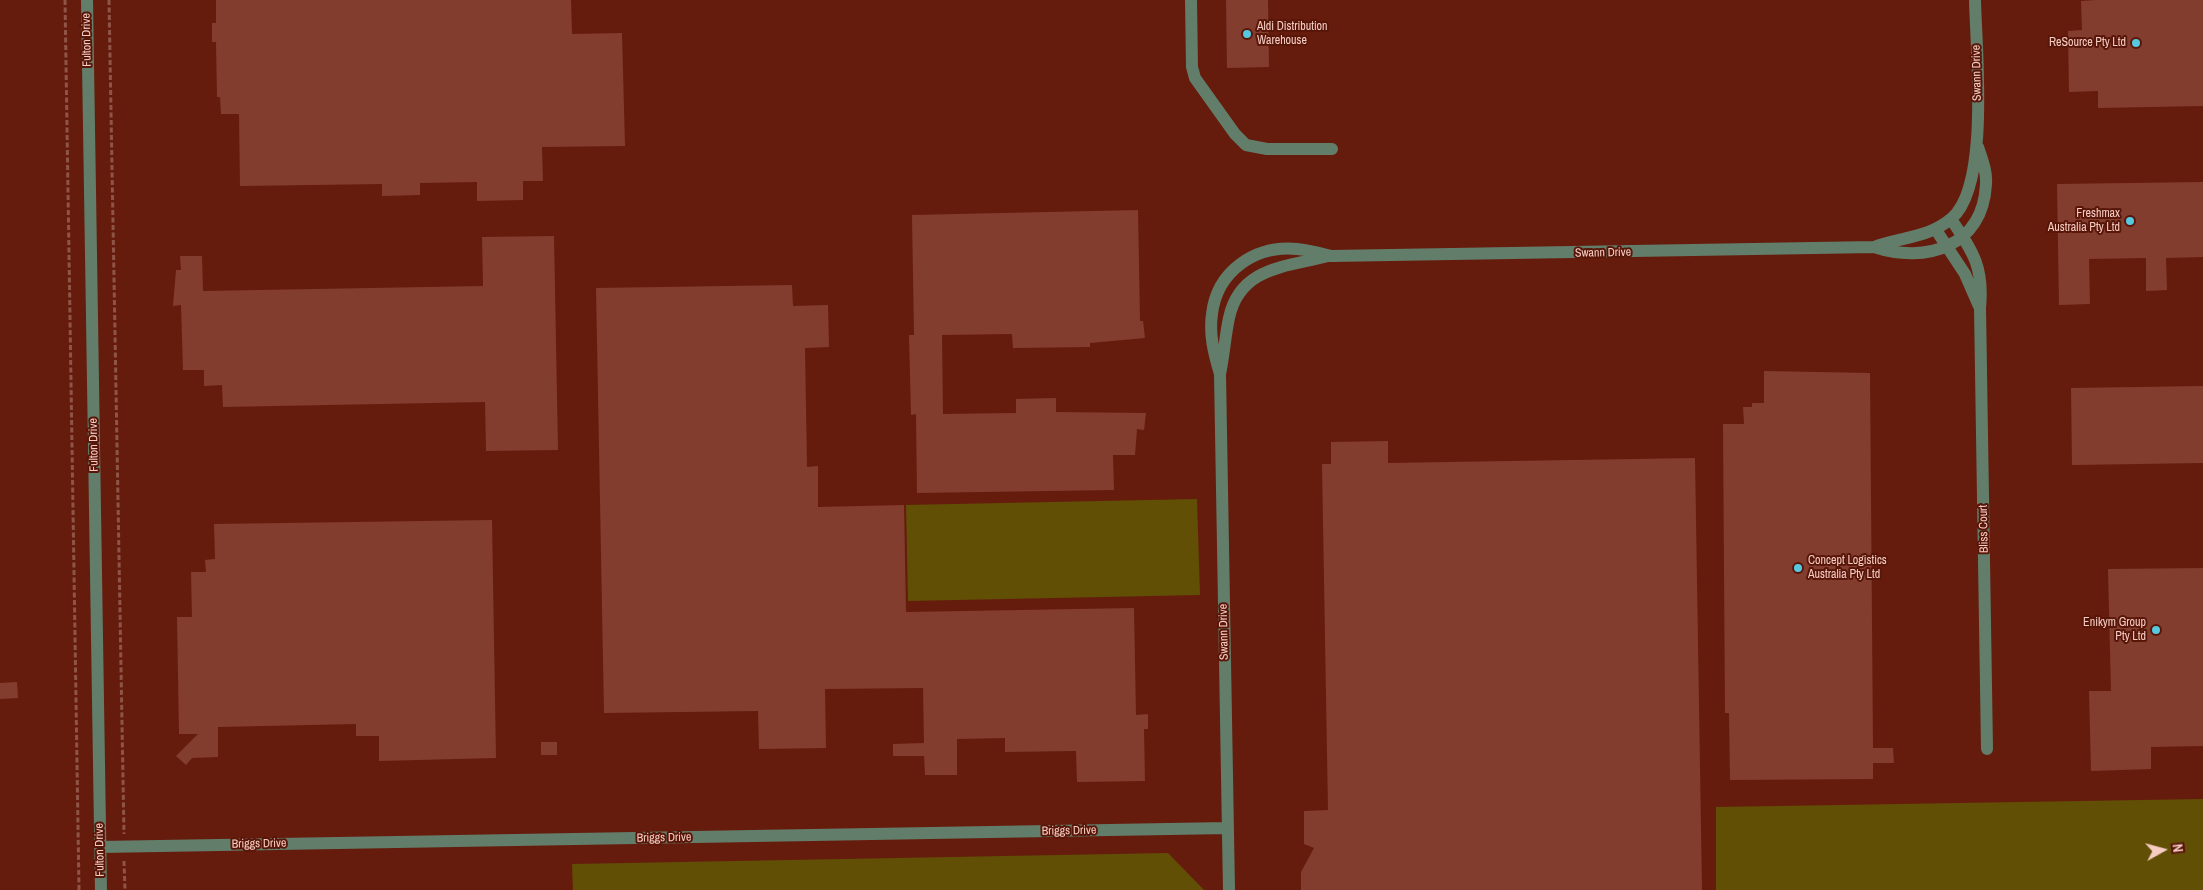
<!DOCTYPE html>
<style>
body{margin:0}
#map{position:relative;width:2203px;height:890px;overflow:hidden;background:#581609;font-family:"Archivo Narrow",sans-serif}
canvas{display:block}
.north{position:absolute;left:2138px;top:825px;width:50px;height:50px;-webkit-text-stroke:4px #581609;paint-order:stroke;rotate:83deg;font-size:14px;font-weight:700;line-height:20px;text-align:center;color:#f6ccc3}
.north::after{content:'';display:block;margin:auto;width:18px;height:22px;background:#f6ccc3;clip-path:polygon(50% 0,100% 100%,50% 72%,0 100%)}
</style>
<div id="map">
<canvas width="2203" height="890"></canvas>
<div class="north">N</div>
</div>
<script>
const c = document.querySelector('canvas').getContext('2d');
c.lineJoin = 'round';
function fill(path, color) {
  c.fillStyle = color;
  c.fill(path, 'evenodd');
}
function strokePath(path, color, width, dash) {
  c.strokeStyle = color;
  c.lineWidth = width;
  c.lineCap = dash ? 'butt' : 'round';
  c.setLineDash(dash || []);
  c.stroke(path);
}
function label(font, color, halo, rows, align = 'center') {
  c.font = font + ' "Archivo Narrow",sans-serif';
  c.lineWidth = 4;
  c.setLineDash([]);
  c.textBaseline = 'middle';
  c.strokeStyle = halo;
  c.fillStyle = color;
  for (const [text, x, y, turn = 0] of rows) {
    c.save();
    c.translate(x, y);
    c.rotate((+turn || 0) * Math.PI / 180);
    c.textAlign = isNaN(turn) ? turn : align;
    if (halo) c.strokeText(text, 0, 0);
    c.fillText(text, 0, 0);
    c.restore();
  }
}
const built = new Path2D(`
 M0,0H2203V890H0Z`);
const green = new Path2D(`
 M1197,499L1200,595L908,601L906,505Z
 M2203,799V890H1716V807Z
 M1168,853L1204,890H573L572,864Z`);
const building = new Path2D(`
 M216,0H571L572,34L622,33L625,146L542,147L543,181H523V200L477,201V182L420,183V195L382,196V184L240,186L239,114H221L220,97H217L216,42H212V23H216Z
 M1226,0H1268L1269,67L1227,68Z
 M2096,0H2203V106L2098,108V91L2069,92L2068,31L2082,30L2081,1Z
 M2203,182V257L2166,258L2167,290L2146,291V258L2089,259L2090,304L2059,305L2057,184Z
 M1138,210L1140,321H1143L1145,338L1090,343V347L1013,348L1012,334L942,335L943,414L1016,413V399L1056,398V412L1146,413L1144,430L1137,429L1135,455H1113L1114,490L917,493L916,414L911,415L909,335H914L912,215Z
 M554,236L558,450L486,451L485,402L223,407L222,385L204,386V370H183L181,305L173,306L176,270H181L180,256H202L203,291L483,286L482,237Z
 M792,285L793,306L828,305L829,347L805,348L807,467L818,466V507L904,505L906,612L1134,608L1136,715L1148,714V729H1144L1145,781L1077,782L1076,751L1005,752V738L957,739V775H925L924,756H893V744L924,743L923,688L825,689L826,748L759,749L758,711L604,713L596,288Z
 M1764,371L1870,373L1873,748H1893L1894,763H1873V779L1730,780L1729,713H1725L1723,424H1744L1743,407H1752V403H1764Z
 M2203,386V463L2072,465L2071,388Z
 M1388,441V463L1695,458L1702,890H1301V872L1314,848L1304,844V811L1328,810L1322,464H1331V442Z
 M492,520L496,758L379,761V736H356V724L218,727V757L192,758L186,765L176,756L198,734H179L177,617H192L191,572H206L205,560L215,559L214,524Z
 M2203,568V746L2151,747V769L2091,771L2089,691H2111L2108,569Z
 M17,682L18,698L0,699V683Z
 M541,742H557V755H541Z`);
const path = new Path2D(`
 M65,0L79,890
 M109,0L124,834
 M124,861L125,890`);
const minor = new Path2D(`
 M87,0L101,890
 M1191,0L1192,67L1195,78L1235,134L1246,145L1267,149H1332
 M1951,219C1973,252 1984,267 1980,308L1987,749
 M1936,230L1965,274L1979,306
 M1874,247C1900,237 1929,238 1952,218C1990,185 1976,50 1975,0
 M1220,374C1214,354 1209,335 1212,314C1217,271 1255,245 1297,249C1308,250 1320,253 1331,256L1874,247C1926,264 1983,247 1986,184C1987,171 1982,159 1978,147
 M100,847L1228,828
 M1229,890L1220,374C1224,356 1225,336 1229,318C1240,266 1288,267 1328,256`);
const markers = [
 [1247,34,5,"#56c9e1"],
 [2136,43,5,"#56c9e1"],
 [2130,221,5,"#56c9e1"],
 [1798,568,5,"#56c9e1"],
 [2156,630,5,"#56c9e1"]
];
const poiNames = [
 ["Aldi Distribution",1257,27,"left"],
 ["Warehouse",1257,41,"left"],
 ["ReSource Pty Ltd",2126,43],
 ["Freshmax",2120,214],
 ["Australia Pty Ltd",2120,228],
 ["Concept Logistics",1808,561,"left"],
 ["Australia Pty Ltd",1808,575,"left"],
 ["Enikym Group",2146,623],
 ["Pty Ltd",2146,637]
];
const streetNames = [
 ["Fulton Drive",87,40,-91],
 ["Swann Drive",1977,73,-91],
 ["Swann Drive",1603,253,-1],
 ["Fulton Drive",94,445,-91],
 ["Bliss Court",1984,529,-91],
 ["Swann Drive",1224,632,-91],
 ["Briggs Drive",1069,831,-1],
 ["Briggs Drive",664,838,-1],
 ["Briggs Drive",259,844,-1],
 ["Fulton Drive",100,850,-91]
];
fill(built, '#661c0d');
fill(green, '#614f06');
fill(building, '#823d2f');
strokePath(path, '#8e5448', 3, [5, 2.5]);
strokePath(minor, '#627e6a', 12);
for (const [x, y, r, color] of markers) {
  const dot = new Path2D();
  dot.arc(x, y, r, 0, 2 * Math.PI);
  c.fillStyle = color;
  c.fill(dot);
  strokePath(dot, '#581609', 2);
}
label('12px', '#f6ccc3', '#581609', poiNames, 'right');
label('12px', '#f6ccc3', '#581609', streetNames);
</script>
